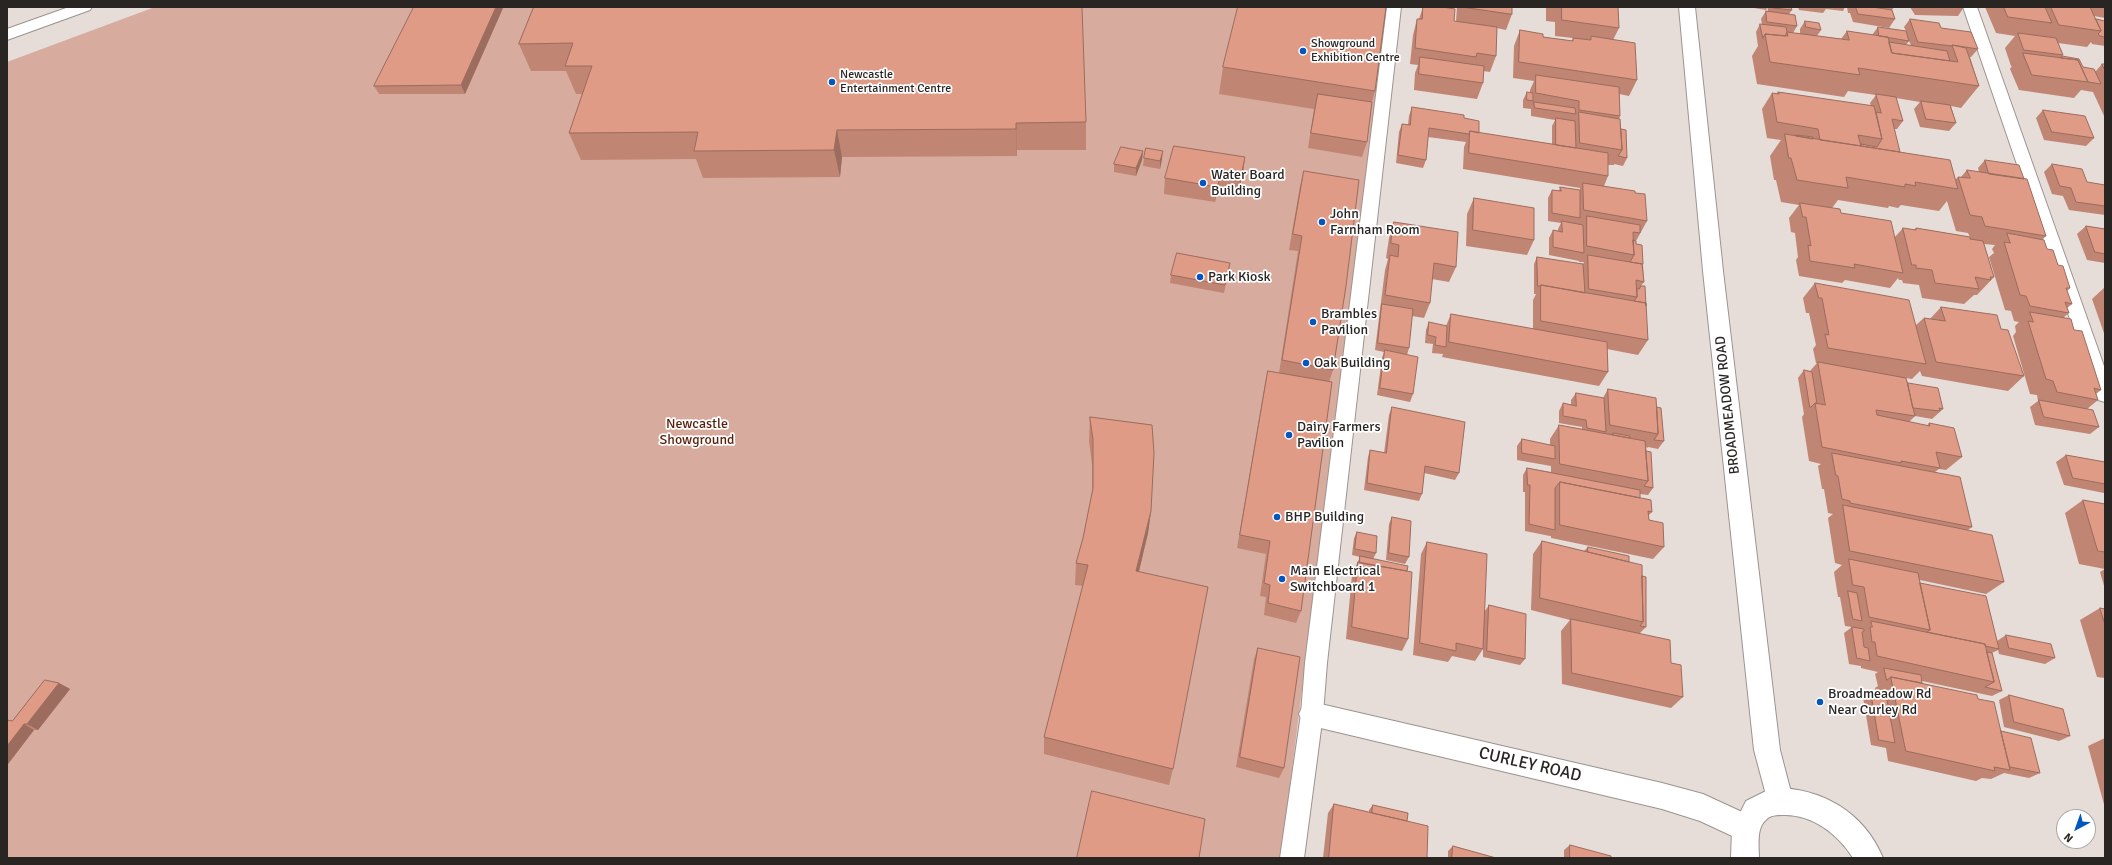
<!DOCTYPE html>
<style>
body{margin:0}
#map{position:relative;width:2112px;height:865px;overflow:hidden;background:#e6dcd8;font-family:Signika,sans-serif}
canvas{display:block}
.frame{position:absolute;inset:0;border:8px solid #282523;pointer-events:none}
.north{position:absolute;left:2056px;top:809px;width:40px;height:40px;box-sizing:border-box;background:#fff;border:1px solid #a9a8a7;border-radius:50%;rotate:221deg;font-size:11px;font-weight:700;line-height:16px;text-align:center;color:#282523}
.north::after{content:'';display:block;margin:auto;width:14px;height:18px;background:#0156bf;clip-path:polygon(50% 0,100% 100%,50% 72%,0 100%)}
</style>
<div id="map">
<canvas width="2112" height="865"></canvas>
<div class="frame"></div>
<div class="north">N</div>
</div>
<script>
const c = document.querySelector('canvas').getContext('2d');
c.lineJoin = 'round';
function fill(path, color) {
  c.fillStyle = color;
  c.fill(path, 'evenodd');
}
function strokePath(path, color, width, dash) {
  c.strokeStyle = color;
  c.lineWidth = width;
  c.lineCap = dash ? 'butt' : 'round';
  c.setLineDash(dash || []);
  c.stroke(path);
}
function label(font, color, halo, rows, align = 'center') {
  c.font = font + ' Signika,sans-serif';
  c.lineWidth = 3.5;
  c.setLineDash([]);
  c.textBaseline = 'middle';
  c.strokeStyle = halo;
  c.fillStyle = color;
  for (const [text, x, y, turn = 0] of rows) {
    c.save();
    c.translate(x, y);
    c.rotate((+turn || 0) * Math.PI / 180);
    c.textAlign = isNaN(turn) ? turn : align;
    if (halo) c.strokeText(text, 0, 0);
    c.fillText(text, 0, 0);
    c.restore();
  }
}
const green = new Path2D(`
 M155,7H1387L1281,858H7V62Z`);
const service = new Path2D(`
 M1387,7H1401L1327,663L1323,714L1304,858H1280L1301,714L1305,663Z
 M1963,7H1977L2105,369V402L2098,400L2096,395Z`);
const minor = new Path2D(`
 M69,7H92L90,10L7,40V29Z
 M1679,7H1695L1723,271L1780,750L1793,800L1790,810L1780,813L1770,810L1754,750L1703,271Z
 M1312,702L1662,783L1703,794L1755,818L1759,828L1755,838L1745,842L1700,821L1662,809L1312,726L1303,723L1299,714L1303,705Z`);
const tertiary = new Path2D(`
 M1772,788C1821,787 1864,812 1883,858H1853C1838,834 1812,814 1783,815C1777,815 1770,815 1766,820C1756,828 1759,846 1759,858H1731L1732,829L1746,801Z`);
const wall = new Path2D(`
 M534,7L1086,122V150H1017V156L842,157L840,177L703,178L696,159L581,160L569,133L582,94H576L566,71H531L519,44Z
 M1423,7H1442L1454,21L1456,22L1457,7H1512V14L1506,30L1497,28L1496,56L1490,72L1483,71V83L1477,99L1414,90L1415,73L1418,65L1410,64L1413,35L1417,19H1419Z
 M1546,7H1618L1619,28L1613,40L1637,80L1629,96L1619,94L1620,116L1619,119L1621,129L1627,158L1623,166L1614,164V165H1608V176L1604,186L1635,193L1647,221L1636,241V244L1643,264L1644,282L1641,286L1648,340L1638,355L1607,349L1608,372L1599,386L1442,357L1443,354L1432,353L1433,344L1425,343L1426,330L1429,322L1446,326L1451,314L1533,329V300L1536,294H1534V264L1537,257L1583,264L1584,262H1579V261L1549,255V238L1553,230L1558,231V229L1561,223L1548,221V198L1552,190L1559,191L1560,187L1580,190V188L1463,169L1464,147L1466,142L1428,137L1426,160L1423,168L1396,163L1399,132L1402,124L1408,125L1409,116L1412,107L1464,118L1479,133L1552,144V126L1555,120L1531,116V109L1523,108V100L1527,92L1530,93V90L1534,81L1513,78L1514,46L1520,30L1543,37L1572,41L1573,38L1555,36V22L1546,21Z
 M1748,7H1791L1792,10L1789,14L1797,26L1793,33L1800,34V29L1805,21L1821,30L1817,36L1841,39L1847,31L1872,35L1878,27L1906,31L1904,27L1910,19L1941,28L1978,49L1971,57H1970L1979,86L1961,108L1951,106L1956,123L1949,131L1920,127L1914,109L1920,102L1896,98L1903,121L1897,129H1894L1900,152L1955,180L1958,177H1961L1967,170L1979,172L1978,168L1985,160L2024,179L2046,236L2043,239L2047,249L2058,265L2070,288L2067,291L2072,304L2067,308L2069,313L2064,317L2074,330L2101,390L2096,394L2098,400L2087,409L2099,427L2090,434L2035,425L2030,407L2038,401L2037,395L2030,394L2013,336L2016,332L2015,326L2019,322L2014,321L2011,311L2005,310L1989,257L1994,253L1992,249L1995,245L1984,244L1994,277L1977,295H1974L1964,304L1922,298L1919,285L1903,283L1902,280H1899L1898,278L1890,288L1845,280L1842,283L1799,276L1796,260L1798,257L1795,233L1791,232L1789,218L1799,205L1781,202L1776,180H1774L1770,156L1781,140L1767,138L1762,109L1772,93L1777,94L1778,92L1871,106L1870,103L1876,95L1848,91L1844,97L1757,84L1752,56L1758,46L1756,32L1760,24H1762L1761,19L1766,11H1768V9L1767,8L1766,10ZM1908,39L1911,45H1906L1909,41ZM1838,200L1888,208L1889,206L1898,208L1901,205L1939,211L1947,201L1956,231L1968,233L1970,237L1916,228L1914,230L1903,228L1895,237L1841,213L1832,208Z
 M1798,7H1845L1843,11L1826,9L1823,13L1799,10Z
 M1847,7H1894L1892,10L1895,19L1889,28L1853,22L1850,13H1848Z
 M1910,7H1964L1958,16L1915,15Z
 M1985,7H2105V18L2094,16L2096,19L2105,21V46L2092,44L2091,42L2087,47L2058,43L2063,55L2062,56L2083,67L2096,71L2102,64H2105V118L2093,92L2081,90L2074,98L2019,90L2010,69L2012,66H2011L2005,48L2015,36L1996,33Z
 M503,8L465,94H379L374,86Z
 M1223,67L1375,91L1372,102L1367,142L1362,157L1308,148L1314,109L1219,94Z
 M2043,110L2094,138L2086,146L2044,140L2036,118Z
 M1143,151L1142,160L1136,176L1114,172V164Z
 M1144,158L1162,159L1160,169L1143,166Z
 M2052,164L2087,182L2105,206V215L2069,210L2063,196L2052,194L2044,172Z
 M1304,171L1333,370L1329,382L1301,611L1296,623L1264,615L1266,597L1260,596L1266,554L1237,548L1265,385L1268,371L1279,373L1298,251L1289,250L1300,186Z
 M1243,173L1237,197L1217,193L1215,202L1164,194L1165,178Z
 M1474,198L1534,240L1527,255L1466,246L1467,214Z
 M1394,222L1456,267L1449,282L1432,279L1430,303L1424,318L1412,316L1409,348L1407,355L1413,394L1410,402L1377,395L1382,358L1384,352L1375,350L1385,270L1388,259L1386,258L1389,238Z
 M2086,226L2105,229V263L2087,260L2077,234Z
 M1230,263L1224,293L1170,283L1171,275Z
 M1815,283L1916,325L1924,318L1930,319L1941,307L2001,329L2024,376L2008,391L1922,376L1920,371L1912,379L1906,378L1908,383L1943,409L1932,419L1915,416L1909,422L1927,426L1929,423L1962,457L1946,470L1939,469L1935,472L1972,527L1968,530L2004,582L1986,594L1920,580V583L1997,641L2006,635L2055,658L2045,664L1999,654L1998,650L1992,653L2002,691L1992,696L1922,681V683L1978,699L2001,731L2040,773L2029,778L2004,773L1991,779L1982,778L1976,781L1888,761L1886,748L1871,745L1863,697L1871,692L1876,693L1875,688L1878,686L1875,674L1878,672L1861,668V666L1849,664L1844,633L1852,627L1845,626L1840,597H1838L1834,572L1842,565L1835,563L1828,518L1833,514L1828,513L1824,489H1822L1818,466L1821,464L1809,461L1802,417L1804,414L1798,378L1804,370L1810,371L1817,363H1816L1813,349L1816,345L1809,313H1806L1803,298Z
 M2105,287V336L2092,299Z
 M1608,389L1657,407L1664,441L1658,449L1648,447V448L1646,447L1653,488L1648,495L1640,494V498L1652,512L1648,516L1649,520L1664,547L1653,559L1551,538V536H1550L1525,531V492H1523V475L1527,468L1551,472V466L1517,460V446L1522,439L1550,445V439L1559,425L1582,429V427L1559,423V411L1563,403L1571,405V400L1576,393L1603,398Z
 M1392,407L1459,473L1455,480L1424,473L1422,494L1419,501L1364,490L1368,457L1370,450L1384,453L1389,415Z
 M1090,417L1151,511L1148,533L1139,571L1173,769L1169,785L1044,754V737L1083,586L1075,585L1076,563L1083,538L1092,494V464L1089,441Z
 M2066,455L2105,462V496L2104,493L2064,485L2056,462Z
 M2083,500L2105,504V569L2079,564L2065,513Z
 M1392,517L1409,557L1405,564L1386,560L1389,524Z
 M1357,532L1376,553L1373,559L1407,571L1408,639L1402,651L1346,639L1352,575L1360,557L1352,555L1354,538Z
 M1542,541L1584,551L1588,547L1629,562L1642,576L1646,627L1640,633L1671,663L1683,697L1671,708L1562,684L1561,631L1570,620L1531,610L1533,554Z
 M1427,542L1485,611L1489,605L1525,659L1520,665L1483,657V649L1475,661L1452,656L1448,662L1413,655L1421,554Z
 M2105,569V589L2100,572Z
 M2100,608L2105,609V678L2097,677L2080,620Z
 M1258,648L1284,768L1279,778L1236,767L1254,659Z
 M59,683L70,689L38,730H34L8,764H7V720L12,721Z
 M2009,695L2070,736L2059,741L2004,727L1999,700Z
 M2105,738V808L2088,746Z
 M1334,804L1369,812V810L1373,805L1407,821L1427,858H1323L1328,813Z
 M1570,845L1611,858H1564V850Z
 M1453,846L1496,858H1448V851Z`);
const shadedWall = new Path2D(`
 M496,7H502L503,8L465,94L461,85Z
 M1016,123L1017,150V156L1016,129Z
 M837,130L842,157L840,177L834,150Z
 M1143,151L1142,160L1136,176V168Z
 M1163,151L1162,159L1160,169V161Z
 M1245,157L1243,173L1237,197L1240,181Z
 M1220,178L1217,193L1215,202L1217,187Z
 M1151,511L1148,533L1134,592L1136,571Z
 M59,683L70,689L38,730L27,724Z
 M24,724L34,730L8,764H7V746Z`);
const building = new Path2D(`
 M414,7H496L461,85L374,86Z
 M534,7H1082L1086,122L1016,123V129L837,130L834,150L694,151L698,132L569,133L592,66H565L573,43L519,44Z
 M1238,7H1386L1375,91L1223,67Z
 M1423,7H1442L1455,9L1454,21L1497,27L1496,56L1477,53L1476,57L1415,48L1417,19H1422Z
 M1462,7H1512V14Z
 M1562,7H1618L1619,28L1562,20Z
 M1773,7H1791L1792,10L1773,8Z
 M1856,7H1872L1892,10L1895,19L1858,14Z
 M2004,7H2045L2052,23L2008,17Z
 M2051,7H2090L2101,31L2059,25Z
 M1766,11L1795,15L1797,26L1767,22Z
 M1910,19L1939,23L1941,28L1971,32L1978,49L1952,45V46L1918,42Z
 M2096,19L2105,21V37L2100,36L2098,34L2101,31Z
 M1805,21L1819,23L1821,30L1806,27Z
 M1760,24L1786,27L1787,32L1785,36L1765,34L1763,38Z
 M1878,27L1906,31L1909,41L1879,36Z
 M1520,30L1543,34V37L1573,41V38L1591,40V36L1635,43L1637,80L1519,62Z
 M1847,31L1888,37L1892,53L1958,62L1952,45L1966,48L1979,86L1858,68L1860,75L1770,62L1765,34L1788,36L1787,32L1849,40Z
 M2018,33L2056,38L2063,55L2024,50Z
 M1889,42L1947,51L1950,61L1892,53Z
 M2023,53L2078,60L2088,82L2032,75Z
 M2062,56L2079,59L2083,67L2094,69L2101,84L2088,82L2078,60L2061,58Z
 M1420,57L1484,66L1483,83L1419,74Z
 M2102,64H2105V70Z
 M1536,75L1619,87L1620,116L1579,110V101L1536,93Z
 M1527,92L1533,93V101L1527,100Z
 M1778,92L1874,106L1882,139L1858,135L1861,146L1820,140L1818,129L1777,122L1772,93L1779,94Z
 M1318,94L1372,102L1367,142L1311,133Z
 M1876,94L1896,97L1903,121L1892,119L1900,152L1861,146V144L1877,147L1882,139L1876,112L1881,113Z
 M1921,101L1950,105L1956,123L1926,119Z
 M1534,102L1575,108L1576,114L1535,108Z
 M1412,107L1464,115V118L1479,121V133L1470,131L1469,134L1429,128L1426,160L1398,155L1402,124L1410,125Z
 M2043,110L2085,116L2094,138L2052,132Z
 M1579,112L1620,119L1622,150L1580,143Z
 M1556,118L1575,121L1576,148L1556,145Z
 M1621,129L1626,130L1627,158L1618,156L1622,150Z
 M1470,131L1608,153V176L1469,153Z
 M1785,134L1950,160L1958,189L1915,182L1916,186L1905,184V187L1846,177L1848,188L1797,180L1791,158H1789Z
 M1796,135L1813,137V139L1796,136Z
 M1174,146L1245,157L1240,181L1220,178L1217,187L1165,178Z
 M1121,147L1143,151L1136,168L1114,164Z
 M1146,148L1163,151L1160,161L1144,158Z
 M1985,160L2019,165L2024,179L1989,174Z
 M2052,164L2082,169L2087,182L2105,185V206L2076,202L2071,188L2060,186Z
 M1967,170L2027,179L2046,236L1985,226L1982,217L1970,215L1958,177L1970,178Z
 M1304,171L1359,180L1346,286L1333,370L1282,360L1302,236L1293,234Z
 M1583,183L1635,191V193L1645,194L1647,221L1584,210Z
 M1560,187L1580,190V218L1552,213V190L1561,191Z
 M1474,198L1534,208V240L1473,230Z
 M1800,203L1840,209L1841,213L1891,221L1903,273L1854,264L1855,268L1810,261L1808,245L1811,246L1806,217H1803Z
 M1587,216L1640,225V233L1633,232L1634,255L1587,246Z
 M1562,221L1583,225L1584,253L1553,247V230L1562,232Z
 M1394,222L1458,232L1456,267L1434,263L1430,303L1385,295L1390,255L1398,257L1399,245L1391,243Z
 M2086,226L2105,229V254L2095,252Z
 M1903,228L1916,230V228L1970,237V239L1983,241L1994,277H1990L1991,280L1975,277L1979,289L1935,283L1932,270L1916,268V265H1912Z
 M2007,233L2044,240L2047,249L2053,250L2058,265L2063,266L2070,288H2066L2072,304L2065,302L2069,313L2030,306L2026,296L2020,295L2004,242L2010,243Z
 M1633,240L1636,241V244L1642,245L1643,264L1630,262L1634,255Z
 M1177,253L1230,263L1225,285L1171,275Z
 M1588,255L1642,264L1644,282L1636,280L1637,297L1589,289Z
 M1537,257L1583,264L1585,293L1541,285L1540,286H1538Z
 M1815,283L1909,300L1926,364L1828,348L1825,334L1829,335L1822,298H1819Z
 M1541,285L1646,303L1648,340L1541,321Z
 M1641,286H1645L1646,306V303L1634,301L1637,297V288L1639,289Z
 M1382,304L1413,309L1409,348L1378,343Z
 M1941,307L1997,315L2001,329L2008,330L2024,376L1936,362L1924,318L1945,321Z
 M2030,312L2071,319L2074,330L2082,331L2101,390L2094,388L2098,400L2057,392L2053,381L2046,379L2028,321L2033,322Z
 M1451,314L1607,342L1608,372L1449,342Z
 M1429,322L1447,326L1446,347L1435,345L1436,337L1428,335Z
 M1385,350L1418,357L1413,394L1380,388Z
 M1818,362L1906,378L1915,416L1876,410L1877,415L1930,426L1929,423L1954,428L1962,457L1936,452L1940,468L1901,461V463L1822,447L1815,403L1825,405Z
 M1804,370L1812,372L1817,404L1815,403L1811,407H1810Z
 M1268,371L1332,382L1301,611L1268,603L1270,585L1264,583L1270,541L1240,535Z
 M1908,383L1938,388L1943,409L1939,408L1940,411L1913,408Z
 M1608,389L1656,398L1658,434L1610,425Z
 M1576,393L1604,398L1606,432L1587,428L1586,420L1563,416V403L1576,406Z
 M2039,400L2093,410L2099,427L2044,417Z
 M1392,407L1465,422L1459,473L1425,466L1422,494L1367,483L1370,450L1386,453Z
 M1657,407L1661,408L1664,441L1654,440L1658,434Z
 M1090,417L1152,425L1154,453L1151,511L1136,571L1208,587L1173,769L1044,737L1088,565L1076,563L1083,538L1093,488V440Z
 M1559,425L1645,441L1648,481L1560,464Z
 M1613,433L1630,436V438L1613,435Z
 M1522,439L1555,446V459L1522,453Z
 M1646,451L1651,452L1653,488L1644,486L1648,481Z
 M1832,453L1960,477L1972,527L1850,503V501L1842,499L1838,476L1836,475Z
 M2066,455L2105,462V484L2073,478Z
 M1527,468L1640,490V498L1560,482L1555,488V530L1529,524L1530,485H1528Z
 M1560,482L1651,500L1652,512L1648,511L1649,520L1663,523L1664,547L1560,525Z
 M2083,500L2105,504V552L2098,551Z
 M1843,505L1992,535L2004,582L1850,551Z
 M1392,517L1411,521L1409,557L1389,553Z
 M1357,532L1377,536L1376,553L1355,549Z
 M1542,541L1642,565L1643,622L1540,598Z
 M1427,542L1487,554L1483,649L1456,643V651L1420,643Z
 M1588,547L1629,556V562L1588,552Z
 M1360,556L1408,566L1407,571L1360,563Z
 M1849,559L1918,573L1930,630L1869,617L1864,587L1853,585Z
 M1358,562L1412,572L1408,639L1352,627Z
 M1642,576L1646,577V627L1640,626L1643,622Z
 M1920,583L1986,596L1999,649L1985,646V644L1927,632L1930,630Z
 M1848,591L1857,593L1862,621L1853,619Z
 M1489,605L1526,614L1525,659L1487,651Z
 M2100,608L2105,609V624Z
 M1571,619L1670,640L1671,663L1681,665L1683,697L1572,673Z
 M1871,621L1985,644L1994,682L1877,656L1875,642H1872L1870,627H1872Z
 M1852,627L1864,629V631L1862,632L1864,647L1868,648L1870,661L1857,658Z
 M2006,635L2051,644L2055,658L2009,648Z
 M1258,648L1300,657L1284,768L1240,757Z
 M1987,652L1992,653L2002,691L1985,687L1994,682Z
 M1884,668L1921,675L1922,683L1891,677L1887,680Z
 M1891,677L1977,695L1978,699L1994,702L2010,770L1994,767L1995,771L1906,751Z
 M45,680L59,683L27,724H24L7,746V720L12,721Z
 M1871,692L1886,695L1895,743L1879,740Z
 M2009,695L2063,709L2070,736L2014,722Z
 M2001,731L2031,738L2040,773L2010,767Z
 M1092,791L1205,819L1199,858H1077Z
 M1334,804L1428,826L1427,858H1329Z
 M1373,805L1408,813L1407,821L1372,813Z
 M1570,845L1611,856V858H1570Z
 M1453,846L1496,858H1452Z`);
const markers = [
 [1303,51,4,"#0156bf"],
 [832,82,4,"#0156bf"],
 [1203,183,4,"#0156bf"],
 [1322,222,4,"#0156bf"],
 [1200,277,4,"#0156bf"],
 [1313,322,4,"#0156bf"],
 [1306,363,4,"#0156bf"],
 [1289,435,4,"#0156bf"],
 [1277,517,4,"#0156bf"],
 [1282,579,4,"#0156bf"],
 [1820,702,4,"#0156bf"]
];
const farPoinames = [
 ["Showground",1311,44],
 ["Exhibition Centre",1311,58],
 ["Newcastle",840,75],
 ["Entertainment Centre",840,89]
];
const poiNames = [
 ["Water Board",1211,175],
 ["Building",1211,191],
 ["John",1330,214],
 ["Farnham Room",1330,230],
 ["Park Kiosk",1208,277],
 ["Brambles",1321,314],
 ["Pavilion",1321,330],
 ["Oak Building",1314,363],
 ["Dairy Farmers",1297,427],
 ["Pavilion",1297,443],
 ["BHP Building",1285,517],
 ["Main Electrical",1290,571],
 ["Switchboard 1",1290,587],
 ["Broadmeadow Rd",1828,694],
 ["Near Curley Rd",1828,710]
];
const streetNames = [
 ["BROADMEADOW ROAD",1728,405,-96]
];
const parkNames = [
 ["Newcastle",697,424],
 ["Showground",697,440]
];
const nearStreetnames = [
 ["CURLEY ROAD",1530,765,13]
];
fill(green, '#d7ab9d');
strokePath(service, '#9c9390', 2);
strokePath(minor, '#9c9390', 2);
strokePath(tertiary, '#9c9390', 2);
fill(service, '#fff');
fill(minor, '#fff');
fill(tertiary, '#fff');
fill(wall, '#c08573');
fill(shadedWall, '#9c6c5e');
fill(building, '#df9b86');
strokePath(building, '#9c6c5e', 1);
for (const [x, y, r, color] of markers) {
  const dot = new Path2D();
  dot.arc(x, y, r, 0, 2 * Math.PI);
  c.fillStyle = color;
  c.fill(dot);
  strokePath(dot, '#fff', 1.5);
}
label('12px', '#282523', '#fff', farPoinames, 'left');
label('14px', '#282523', '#fff', poiNames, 'left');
label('14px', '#282523', '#fff', streetNames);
label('14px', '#5a1e09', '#fff', parkNames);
label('17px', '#282523', '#fff', nearStreetnames);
</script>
